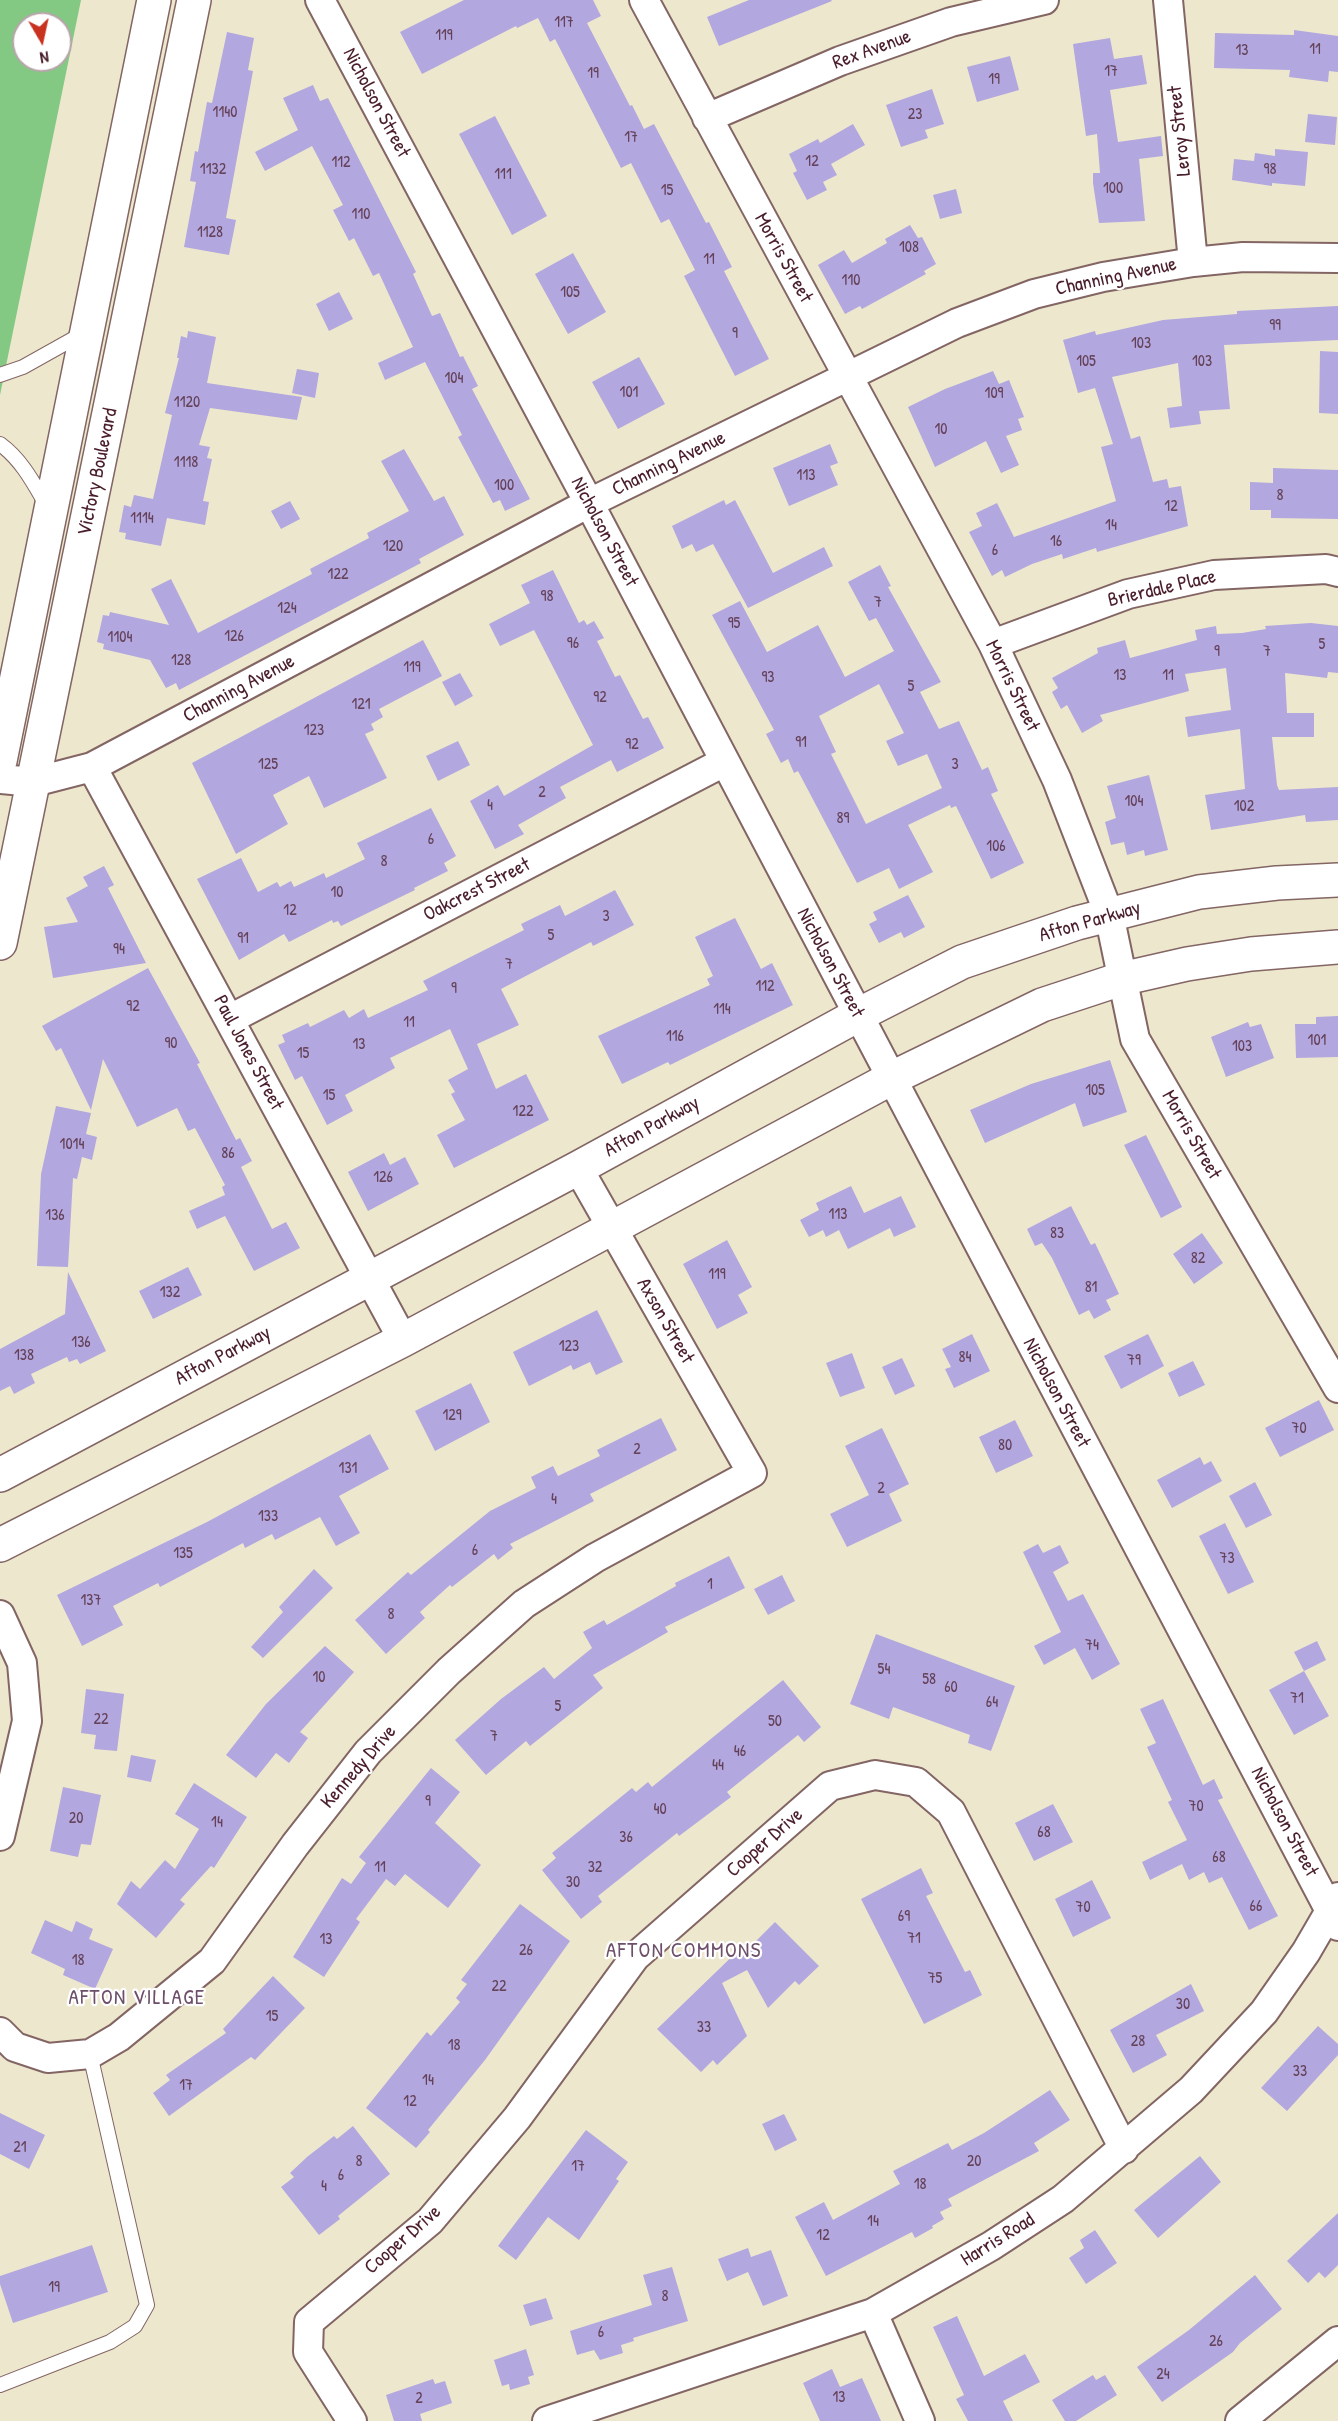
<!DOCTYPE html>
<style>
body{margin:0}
#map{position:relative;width:1338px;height:2421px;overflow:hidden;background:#ede8cd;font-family:"Patrick Hand",sans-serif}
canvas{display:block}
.north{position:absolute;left:12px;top:12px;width:60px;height:60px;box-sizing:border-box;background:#fff;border:2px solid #b7a5aa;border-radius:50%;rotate:171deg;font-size:16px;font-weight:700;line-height:24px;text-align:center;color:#4a1f2b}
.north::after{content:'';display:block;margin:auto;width:21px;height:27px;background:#c8321e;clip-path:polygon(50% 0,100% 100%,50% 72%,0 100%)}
</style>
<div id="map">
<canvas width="1338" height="2421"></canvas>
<div class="north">N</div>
</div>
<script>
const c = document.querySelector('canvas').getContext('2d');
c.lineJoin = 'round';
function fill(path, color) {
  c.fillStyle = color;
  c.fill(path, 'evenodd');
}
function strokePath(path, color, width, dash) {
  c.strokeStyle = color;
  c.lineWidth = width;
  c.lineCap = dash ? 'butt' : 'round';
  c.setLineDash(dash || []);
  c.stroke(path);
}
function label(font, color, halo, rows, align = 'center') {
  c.font = font + ' "Patrick Hand",sans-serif';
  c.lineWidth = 4.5;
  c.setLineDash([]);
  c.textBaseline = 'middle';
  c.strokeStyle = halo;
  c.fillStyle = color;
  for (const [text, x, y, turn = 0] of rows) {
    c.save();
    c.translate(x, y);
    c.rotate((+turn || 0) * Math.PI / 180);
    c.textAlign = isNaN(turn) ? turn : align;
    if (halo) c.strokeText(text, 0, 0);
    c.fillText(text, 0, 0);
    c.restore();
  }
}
const green = new Path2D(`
 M0,0H81L0,395ZM24,24H60V60H24Z`);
const building = new Path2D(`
 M464,0H593L601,16L587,23L630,106L632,105L644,129L654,124L706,223L709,222L732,267L724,271L769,359L735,376L684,276L695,270L669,219L661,223L631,163L621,168L555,39L550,42L538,18L517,28L516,26L422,74L400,32Z
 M749,0H831L832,1L719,46L707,17Z
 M1294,30L1338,36V72L1329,71L1328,82L1289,77L1290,70L1214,68L1215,33L1294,35Z
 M227,32L254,38L248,70L253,71L226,218L236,220L229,255L184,247L196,182L190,181L195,151L198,152L207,102L212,103Z
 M1110,38L1114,59L1142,55L1147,84L1110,90L1118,142L1161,136L1163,156L1139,159L1145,221L1099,223L1093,183V173H1100L1097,134L1086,136L1073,44Z
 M1010,56L1019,90L977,102L967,67Z
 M313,85L320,101L328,98L416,272L413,274L432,316L440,313L460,357L463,356L478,386L472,389L530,499L505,511L500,500L493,503L458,437L462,435L425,362L385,380L378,363L413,347L379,273L373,276L354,238L349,241L333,210L343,205L312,146L265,171L255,152L298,130L283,98Z
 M932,89L944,124L925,130L928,138L901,147L886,105Z
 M1308,114L1337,117L1335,145L1305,142Z
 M495,116L547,216L512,235L459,134Z
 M853,124L865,145L831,164L837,175L823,182L827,190L807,200L793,173L797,171L789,154L818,139L820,143Z
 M1275,149L1308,152L1305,186L1272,183V186L1232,180L1234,159L1254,161L1255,153L1275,156Z
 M956,189L962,213L940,219L933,195Z
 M910,225L918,238L922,237L936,264L924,271L926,274L862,309L860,306L845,314L818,265L844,250L852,263L887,243L885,239Z
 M573,253L606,312L568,334L535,274Z
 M339,292L353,319L329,331L316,304Z
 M1338,306V340L1224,345L1230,409L1199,411L1201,424L1170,428L1167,408L1182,406L1178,363L1112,377L1131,439L1140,436L1153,482L1167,479L1169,488L1181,486L1188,526L1097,552L1096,548L1063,559L1062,554L1032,564L1005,577L1002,570L992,576L969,532L982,526L976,513L997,503L1014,537L1116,501L1101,447L1113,444L1095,388L1078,393L1063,340L1095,331L1096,335L1163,320L1237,314V311Z
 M188,331L216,337L207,383L302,397L297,420L210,408L199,445L210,447L207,458L212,459L203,501L209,502L205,525L167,518L161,546L125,539L126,533L119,532L124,505L131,507L134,495L153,499L172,415L165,413L179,358H177L181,336L187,338Z
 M1320,351L1338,352V414L1319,413Z
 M639,357L665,404L618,429L592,382Z
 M297,369L319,373L315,398L292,393Z
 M993,371L999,384L1009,380L1024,417L1018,419L1022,430L1006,436L1019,465L1001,473L986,441L935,467L908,407L945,389Z
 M830,444L838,463L830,466L838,485L789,506L773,468Z
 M404,449L434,501L444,496L464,535L419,559L421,563L179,690L176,683L166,688L150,660L103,649L104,644L97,642L103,615L109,616L110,612L169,625L151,589L171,579L198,633L312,574L310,569L369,538L367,533L409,511L381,461Z
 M1273,468L1338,470V519L1271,518V510H1250V482L1273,483Z
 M724,500L726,505L735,500L773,573L824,547L833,566L748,608L713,544L696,552L692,544L682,549L672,526Z
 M290,501L300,519L281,529L271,511Z
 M880,565L891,586L888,587L941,682L920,692L939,729L959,721L982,770L988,767L998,791L991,794L1024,863L991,879L956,806L951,808L950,805L908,825L933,872L899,889L889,868L857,883L798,771L794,773L788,759L781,763L766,734L774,730L712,615L740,601L767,652L818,625L845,677L894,651L876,618L869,621L848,582ZM879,684L904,733L886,741L898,766L927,754L942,788L866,824L831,754L836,752L819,716Z
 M553,570L579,623L584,620L587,625L594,621L604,638L597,641L615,677L620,675L643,719L648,717L664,748L617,772L611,760L560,787L566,798L518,825L524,834L495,849L470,801L498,785L504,796L593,745L534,630L500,646L489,624L530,603L521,585Z
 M1311,623L1338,626V673L1328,672L1327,678L1285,673L1287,713H1314V737H1272L1277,785L1279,790L1338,787V820L1306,822L1305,815L1211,830L1205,795L1245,789L1240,729L1188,737L1185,717L1231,710L1226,668L1185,674L1189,691L1100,715L1103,721L1082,733L1067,705L1061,709L1052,692L1058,688L1052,678L1098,653L1097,648L1125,640L1130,658L1197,640L1195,630L1216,626L1217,634L1242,633L1266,629L1265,626Z
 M423,640L442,676L379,709L383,717L371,724L374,730L365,734L387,778L324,808L309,776L273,795L288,824L236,854L192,763Z
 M460,673L473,696L455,706L442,682Z
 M458,741L470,765L438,781L426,756Z
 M1149,775L1168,850L1145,856L1144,850L1127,855L1124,842L1111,845L1105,822L1116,818L1107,786Z
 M431,808L456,856L444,863L448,871L414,888L415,890L341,926L338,921L333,923L332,920L289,942L284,934L239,960L197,879L241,858L258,892L277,882L280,887L291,881L294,887L324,873L326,878L365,859L357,843Z
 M104,866L114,885L108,888L146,963L53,978L44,927L78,922L66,898L88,886L83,877Z
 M615,890L634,925L593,946L591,942L501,989L519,1025L477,1044L496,1089L526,1074L549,1120L454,1168L437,1135L465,1120L451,1094L455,1092L448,1080L468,1069L450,1029L390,1058L395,1068L345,1095L353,1111L327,1125L302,1076L295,1080L278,1045L285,1042L282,1035L308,1023L310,1027L344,1010L349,1018L364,1009L368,1018L428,990L423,981L524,930L521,924L560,905L565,916Z
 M908,895L925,927L904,938L901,932L879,943L869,924L877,920L873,912Z
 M735,918L761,969L772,963L793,1005L670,1065L668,1062L622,1084L598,1036L710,985L707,979L713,976L695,937Z
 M148,968L200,1063L197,1064L236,1140L240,1138L252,1161L241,1167L272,1229L286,1222L300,1248L254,1271L225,1216L197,1229L189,1211L225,1195L222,1187L225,1185L195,1128L188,1131L177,1108L137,1127L103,1059L91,1110L61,1048L56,1051L42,1026Z
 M1338,1016V1057L1296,1058L1295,1024H1316V1017Z
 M1248,1022L1250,1027L1261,1024L1274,1058L1226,1077L1211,1037Z
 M1110,1060L1127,1112L1083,1127L1075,1103L985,1143L970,1110L1031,1084Z
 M56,1106L91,1113L86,1134L97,1137L92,1160L82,1157L77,1179L73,1178L68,1267L37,1266L41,1174Z
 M1146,1135L1182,1207L1161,1218L1124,1145Z
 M384,1153L390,1165L405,1157L419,1184L368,1211L348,1172Z
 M851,1186L864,1213L901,1196L916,1227L894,1237L890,1228L848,1249L839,1230L826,1237L823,1230L809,1237L800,1220L819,1210L816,1203Z
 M1071,1206L1091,1245L1095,1243L1119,1294L1106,1300L1111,1310L1094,1319L1089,1310L1079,1315L1052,1258L1042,1243L1035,1246L1027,1229Z
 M1202,1233L1223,1263L1194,1284L1173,1254Z
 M727,1240L752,1287L738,1295L748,1313L717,1329L683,1264Z
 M188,1267L202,1295L153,1319L139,1291Z
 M68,1272L106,1351L80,1364L77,1359L69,1362L67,1357L31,1374L35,1383L14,1394L10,1386L0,1391V1349L65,1314Z
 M597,1310L623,1362L596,1375L590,1362L573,1370L571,1365L529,1386L513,1352Z
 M972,1334L990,1371L954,1388L945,1369L951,1367L942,1349Z
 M1148,1334L1164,1366L1121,1389L1104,1356Z
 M852,1353L865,1388L840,1397L826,1363Z
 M902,1358L915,1386L895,1395L882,1367Z
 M1193,1361L1205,1385L1179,1397L1168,1373Z
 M471,1383L490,1422L435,1451L415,1411Z
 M1319,1400L1334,1430L1280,1457L1265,1428Z
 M661,1418L677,1450L590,1494L594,1501L510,1544L513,1548L498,1560L494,1554L452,1587L450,1585L420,1612L425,1618L386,1654L355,1620L408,1572L411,1575L490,1511L536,1488L531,1477L553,1466L558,1476L600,1456L597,1450Z
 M1015,1420L1033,1456L996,1473L979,1437Z
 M882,1428L909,1484L889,1494L902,1521L847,1547L830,1514L869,1495L845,1446Z
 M370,1434L389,1469L339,1496L360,1533L336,1546L320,1517L275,1540L272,1534L245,1548L243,1543L160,1587L158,1583L113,1606L123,1625L82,1646L57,1595L207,1522Z
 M1200,1457L1204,1465L1211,1461L1222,1481L1172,1508L1157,1480Z
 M1255,1482L1272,1515L1246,1528L1229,1496Z
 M1225,1523L1254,1582L1228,1594L1199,1536Z
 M1038,1544L1043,1553L1060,1545L1069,1563L1053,1572L1068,1601L1083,1594L1120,1664L1092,1680L1075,1648L1044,1665L1034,1646L1061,1632L1023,1552Z
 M729,1556L745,1588L665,1627L668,1632L593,1675L603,1688L530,1746L526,1741L486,1775L455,1740L501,1699L544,1667L554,1679L592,1648L583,1632L604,1620L607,1625L676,1586L675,1583Z
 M314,1569L333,1588L263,1658L251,1647L283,1612L279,1607Z
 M782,1575L795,1601L768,1615L754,1589Z
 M876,1634L1015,1686L991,1751L968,1743L970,1735L893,1707L889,1719L850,1704Z
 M1317,1641L1326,1660L1304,1671L1294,1652Z
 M325,1646L354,1672L300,1732L308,1738L289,1763L276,1753L256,1778L226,1755L266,1704Z
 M1304,1671L1329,1716L1294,1735L1269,1690Z
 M783,1680L821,1727L804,1742L798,1735L727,1792L731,1797L679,1836L677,1833L598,1896L602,1902L581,1919L542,1870L556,1858L552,1853L632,1788L636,1792L648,1782L652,1787Z
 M86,1689L124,1694L117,1751L94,1749L96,1735L81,1733Z
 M1163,1699L1203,1785L1214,1779L1223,1798L1218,1800L1278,1916L1249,1930L1222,1877L1209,1883L1204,1872L1189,1880L1182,1864L1150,1880L1142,1862L1187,1840L1168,1802L1172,1800L1147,1747L1156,1743L1140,1709Z
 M131,1755L156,1760L151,1782L127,1777Z
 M431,1768L460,1792L435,1823L481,1865L448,1908L405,1874L395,1886L386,1879L356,1919L360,1922L324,1977L293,1957L342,1878L351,1884L366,1863L359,1857Z
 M194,1783L247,1817L214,1868L211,1866L180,1900L185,1904L156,1938L117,1904L131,1881L140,1889L165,1860L175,1869L199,1829L175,1814Z
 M63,1787L101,1795L91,1845L81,1844L78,1857L50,1851Z
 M1053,1804L1073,1842L1034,1861L1015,1823Z
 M921,1868L933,1893L926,1896L965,1972L970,1970L982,1995L924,2024L861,1899Z
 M1092,1880L1111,1918L1073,1937L1055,1899Z
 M520,1904L570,1941L485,2060L428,2130L430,2132L416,2148L366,2108L427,2032L431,2036L460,2002L456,1998L467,1984L461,1980Z
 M45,1920L72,1932L76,1921L93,1929L89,1939L113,1949L95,1989L63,1975L65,1969L31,1953Z
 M775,1922L819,1966L799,1985L795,1981L768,2008L747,1970L722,1983L747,2036L717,2065L713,2060L701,2072L657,2029L746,1943L750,1947Z
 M273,1976L305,2008L255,2060L251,2057L169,2116L153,2093L170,2080L166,2075L226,2033L223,2029Z
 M1191,1984L1204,2011L1156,2035L1167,2055L1133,2073L1110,2030Z
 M1318,2026L1338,2044V2055L1287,2111L1261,2088Z
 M1050,2090L1070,2120L1034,2143L1039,2151L948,2199L952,2206L940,2212L944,2219L932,2226L933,2228L915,2238L912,2232L826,2276L795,2217L824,2202L833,2220L900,2184L893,2171L948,2143L952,2150L984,2133Z
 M0,2113L45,2135L29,2169L0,2154Z
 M784,2114L797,2140L775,2151L762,2124Z
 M353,2126L390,2174L338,2216L340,2219L319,2235L281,2187L294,2177L290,2173L307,2157L334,2136L337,2139Z
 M586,2130L628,2162L616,2179L619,2181L579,2240L548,2217L516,2260L498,2246Z
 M1200,2156L1221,2182L1158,2238L1134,2210Z
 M1338,2213V2265L1325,2278L1319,2272L1308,2283L1287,2261Z
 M1095,2230L1117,2263L1086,2284L1069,2258L1084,2248L1080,2240Z
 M92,2245L108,2292L13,2323L0,2284V2276Z
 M748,2248L751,2257L771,2250L788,2296L763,2306L748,2272L727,2281L718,2259Z
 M672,2267L688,2321L633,2338L634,2341L621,2345L623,2353L600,2360L594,2350L577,2355L570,2331L652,2305L643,2275Z
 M1255,2275L1282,2309L1240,2343L1233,2352L1162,2402L1137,2367L1189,2330Z
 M546,2298L553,2319L530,2326L523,2305Z
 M957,2316L984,2376L1025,2354L1040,2382L1003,2401L1013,2421H968L956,2399L964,2395L933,2327Z
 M526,2349L534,2375L528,2377L530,2384L510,2390L509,2384L502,2386L494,2360Z
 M832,2369L840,2387L862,2378L881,2421H820L803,2383Z
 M1093,2375L1096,2380L1105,2375L1117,2395L1076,2421H1065L1052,2400Z
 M433,2379L435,2384L445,2381L452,2403L420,2414L422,2421H394L386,2395Z`);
const service = new Path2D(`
 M0,375L23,367L82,334
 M0,444C22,460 34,484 47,506
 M0,2385L110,2342L135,2326L147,2305L90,2054`);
const minor = new Path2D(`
 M320,0L589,503L1338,1926
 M644,0L993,644L1057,780L1109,914L1135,1039L1338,1388
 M1168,0L1193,262
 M707,118L840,61L951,22L1044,0
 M993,644L1128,594L1214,575L1326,569L1338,572
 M92,767L403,1340
 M0,779L34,782L92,767L589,503L957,323L1034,294L1103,277L1193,262L1243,257L1338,258
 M230,1019L724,762
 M0,1615L22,1663L27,1721L0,1836
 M0,2032L15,2047L48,2058L90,2054L119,2037L212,1961L295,1845L368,1752L449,1671L524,1604L595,1558L752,1473L578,1168
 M873,2313L920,2421
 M352,2421L308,2352L309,2322L430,2221L517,2118L635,1957L830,1786L875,1775L916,1782L951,1812L1124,2149
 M547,2421L873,2313L991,2246L1063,2199L1191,2090L1264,2012L1306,1952L1338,1897
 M1240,2421L1338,2341`);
const tertiary = new Path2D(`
 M0,1475L578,1168L858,1015L962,962L1077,923L1199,892L1277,883L1338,880
 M0,1545L403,1340L890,1079L1042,1005L1121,979L1187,964L1251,954L1338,947`);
const secondary = new Path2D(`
 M0,761L154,0
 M0,943L194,0`);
const numberNames = [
 ["117",564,23],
 ["119",444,36],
 ["11",1315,50],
 ["13",1242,51],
 ["17",1111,72],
 ["19",593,74],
 ["19",994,80],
 ["1140",225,113],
 ["23",915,115],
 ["17",631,138],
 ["12",812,162],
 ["112",341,163],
 ["1132",213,170],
 ["98",1270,170],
 ["111",503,175],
 ["100",1113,189],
 ["15",667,191],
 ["110",361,215],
 ["1128",210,233],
 ["108",909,248],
 ["11",709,260],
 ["110",851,281],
 ["105",570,293],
 ["99",1275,326],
 ["9",735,334],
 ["103",1141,344],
 ["105",1086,362],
 ["103",1202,362],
 ["104",454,379],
 ["101",629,393],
 ["109",994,394],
 ["1120",187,403],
 ["10",941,430],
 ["1118",186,463],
 ["113",806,476],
 ["100",504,486],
 ["8",1280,496],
 ["12",1171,507],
 ["1114",142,519],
 ["14",1111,526],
 ["16",1056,542],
 ["120",393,547],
 ["6",995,551],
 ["122",338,575],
 ["98",547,597],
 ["7",878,603],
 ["124",287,609],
 ["95",734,624],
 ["126",234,637],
 ["1104",120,638],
 ["96",573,644],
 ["5",1322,645],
 ["9",1217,652],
 ["7",1267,652],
 ["128",181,661],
 ["119",412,668],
 ["13",1120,676],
 ["11",1168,676],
 ["93",768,678],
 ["5",911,687],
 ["92",600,698],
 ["121",361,705],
 ["123",314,731],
 ["91",801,743],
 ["92",632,745],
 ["125",268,765],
 ["3",955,765],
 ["2",542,793],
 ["104",1134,802],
 ["4",490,806],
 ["102",1244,807],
 ["89",843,819],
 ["6",431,840],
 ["106",996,847],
 ["8",384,862],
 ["10",337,893],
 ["12",290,911],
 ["3",606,917],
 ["5",551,936],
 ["91",243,939],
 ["94",119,950],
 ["7",509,965],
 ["112",765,987],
 ["9",454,989],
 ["92",133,1007],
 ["114",722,1010],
 ["11",409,1023],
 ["116",675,1037],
 ["101",1317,1041],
 ["90",171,1044],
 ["13",359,1045],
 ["103",1242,1047],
 ["15",303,1054],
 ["105",1095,1091],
 ["15",329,1096],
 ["122",523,1112],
 ["1014",72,1145],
 ["86",228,1154],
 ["126",383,1178],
 ["113",838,1215],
 ["136",55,1216],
 ["83",1057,1234],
 ["82",1198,1259],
 ["119",717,1275],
 ["81",1091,1288],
 ["132",170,1293],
 ["136",81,1343],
 ["123",569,1347],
 ["138",24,1356],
 ["84",965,1358],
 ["79",1134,1361],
 ["129",452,1416],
 ["70",1299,1429],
 ["80",1005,1446],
 ["2",637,1450],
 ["131",348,1469],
 ["2",881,1489],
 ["4",554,1500],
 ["133",268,1517],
 ["6",475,1551],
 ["135",183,1554],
 ["73",1227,1559],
 ["1",710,1585],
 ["137",91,1601],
 ["8",391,1615],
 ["74",1092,1646],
 ["54",884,1670],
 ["10",319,1678],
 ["58",929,1680],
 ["60",951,1688],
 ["71",1297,1699],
 ["64",992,1703],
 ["5",558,1707],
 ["22",101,1720],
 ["50",775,1722],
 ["7",494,1737],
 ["46",740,1752],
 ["44",718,1766],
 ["9",428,1802],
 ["70",1196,1807],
 ["40",660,1810],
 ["20",76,1819],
 ["14",217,1823],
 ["68",1044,1833],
 ["36",626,1838],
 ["68",1219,1858],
 ["11",380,1868],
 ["32",595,1868],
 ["30",573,1883],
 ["66",1256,1907],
 ["70",1083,1908],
 ["69",904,1917],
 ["71",914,1939],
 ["13",326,1940],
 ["26",526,1951],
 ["18",78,1961],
 ["75",935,1979],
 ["22",499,1987],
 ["30",1183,2005],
 ["15",272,2017],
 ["33",704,2028],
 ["28",1138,2042],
 ["18",454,2046],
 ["33",1300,2072],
 ["14",428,2081],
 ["17",186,2086],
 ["12",410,2102],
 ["21",20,2148],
 ["8",359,2162],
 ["20",974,2162],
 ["17",578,2167],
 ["6",341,2176],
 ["18",920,2185],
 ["4",324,2187],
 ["14",873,2222],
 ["12",823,2236],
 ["19",54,2288],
 ["8",665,2297],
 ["6",601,2333],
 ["26",1216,2342],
 ["24",1163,2375],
 ["13",839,2398],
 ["2",419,2399]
];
const streetNames = [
 ["Rex Avenue",872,50,-20],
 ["Nicholson Street",376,103,62],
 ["Leroy Street",1180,131,-96],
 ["Morris Street",783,258,61],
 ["Channing Avenue",1116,277,-12],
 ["Channing Avenue",669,464,-26],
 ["Victory Boulevard",98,472,-78],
 ["Nicholson Street",604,532,62],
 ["Brierdale Place",1162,589,-13],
 ["Morris Street",1012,686,64],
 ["Channing Avenue",239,689,-28],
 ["Oakcrest Street",477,890,-27],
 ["Afton Parkway",1090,922,-16],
 ["Nicholson Street",830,963,62],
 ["Paul Jones Street",248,1053,62],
 ["Afton Parkway",652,1127,-29],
 ["Morris Street",1191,1135,60],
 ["Axson Street",665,1321,60],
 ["Afton Parkway",223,1356,-28],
 ["Nicholson Street",1056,1393,62],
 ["Kennedy Drive",359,1767,-49],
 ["Nicholson Street",1284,1822,62],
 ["Cooper Drive",765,1843,-41],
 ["Cooper Drive",403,2240,-41],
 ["Harris Road",998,2240,-32]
];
const neighbourhoodNames = [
 ["AFTON COMMONS",684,1951],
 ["AFTON VILLAGE",137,1998]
];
fill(green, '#83c883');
fill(building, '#b2a7df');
strokePath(service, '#836564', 16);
strokePath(minor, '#836564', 32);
strokePath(tertiary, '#836564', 36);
strokePath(secondary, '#836564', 36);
strokePath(service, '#fff', 14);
strokePath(minor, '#fff', 28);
strokePath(tertiary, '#fff', 33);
strokePath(secondary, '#fff', 33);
label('16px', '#644158', null, numberNames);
label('20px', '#4a1f2b', '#fff', streetNames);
c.letterSpacing = '1.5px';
label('21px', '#6e4f6a', '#fff', neighbourhoodNames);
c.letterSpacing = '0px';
</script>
